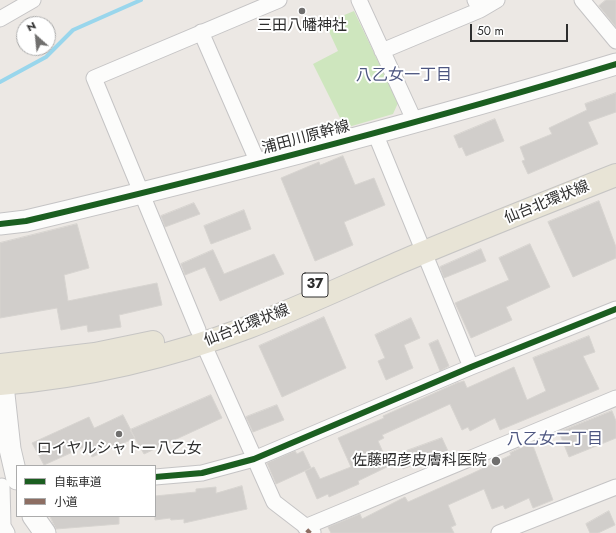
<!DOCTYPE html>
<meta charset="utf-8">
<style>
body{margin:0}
#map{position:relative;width:616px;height:533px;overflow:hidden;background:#ece8e4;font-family:Jost,"Noto Sans JP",sans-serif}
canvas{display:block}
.legend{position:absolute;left:16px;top:465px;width:140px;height:52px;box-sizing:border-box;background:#fff;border:1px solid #ababab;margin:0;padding:5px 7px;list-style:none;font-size:12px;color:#2e2e2e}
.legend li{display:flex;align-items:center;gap:8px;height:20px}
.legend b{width:20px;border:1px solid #ababab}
.north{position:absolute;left:16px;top:16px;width:40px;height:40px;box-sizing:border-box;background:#fff;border:1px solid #ababab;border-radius:50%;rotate:333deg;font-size:11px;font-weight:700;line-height:16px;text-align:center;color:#2e2e2e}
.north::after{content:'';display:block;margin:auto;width:14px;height:18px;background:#706f6e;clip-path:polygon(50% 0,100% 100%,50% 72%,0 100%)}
.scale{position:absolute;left:470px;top:24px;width:98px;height:18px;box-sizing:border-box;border:2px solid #2e2e2e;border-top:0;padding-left:5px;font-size:12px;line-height:14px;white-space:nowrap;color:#2e2e2e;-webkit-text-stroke:3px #fff;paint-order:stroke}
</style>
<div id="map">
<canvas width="616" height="533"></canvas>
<ul class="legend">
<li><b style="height:5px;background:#1b5e20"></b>自転車道</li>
<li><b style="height:5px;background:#8d6e63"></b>小道</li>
</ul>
<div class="north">N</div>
<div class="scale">50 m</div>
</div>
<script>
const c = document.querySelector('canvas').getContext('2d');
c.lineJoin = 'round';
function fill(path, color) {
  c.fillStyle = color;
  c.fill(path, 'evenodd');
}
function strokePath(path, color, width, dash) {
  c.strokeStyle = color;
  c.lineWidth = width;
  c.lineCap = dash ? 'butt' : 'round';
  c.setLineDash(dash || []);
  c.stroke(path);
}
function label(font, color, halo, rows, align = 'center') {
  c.font = font + ' Jost,"Noto Sans JP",sans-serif';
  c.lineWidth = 4;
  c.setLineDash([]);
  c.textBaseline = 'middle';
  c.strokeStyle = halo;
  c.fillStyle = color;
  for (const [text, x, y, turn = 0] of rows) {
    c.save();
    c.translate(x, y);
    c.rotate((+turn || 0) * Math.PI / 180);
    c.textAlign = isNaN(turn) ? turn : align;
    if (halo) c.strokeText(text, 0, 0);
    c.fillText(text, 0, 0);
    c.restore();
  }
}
const green = new Path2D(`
 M354,11L398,103L393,114L345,128L313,64L338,51L325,23Z`);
const stream = new Path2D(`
 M0,82L46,57L73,30L141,0`);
const building = new Path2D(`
 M606,0H616V27L599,6Z
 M616,93V112L588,122L598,144L528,174L522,161L525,160L520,147L552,134L549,128L587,110L585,104Z
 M495,119L504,141L466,156L462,147L459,148L454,136Z
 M343,156L355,185L374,178L385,205L344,222L353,245L315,261L281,178L319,162L320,165Z
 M599,201L616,247V258L573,277L548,222Z
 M194,203L200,214L165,227L161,216Z
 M244,210L251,229L211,244L204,226Z
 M77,224L89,268L64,275L68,301L157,283L162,305L119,315L121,327L88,332L87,325L61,330L57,308L0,318V243Z
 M530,244L550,287L506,307L512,320L471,338L455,303L509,280L499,258Z
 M481,249L486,261L444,278L440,267Z
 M213,250L224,274L274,254L284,274L220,301L205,267L185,275L181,264Z
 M324,317L346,368L282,397L259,346Z
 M411,318L420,338L404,345L413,368L386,380L378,361L385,358L375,335Z
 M589,336L595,352L583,356L599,389L500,430L495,418L470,431L468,427L462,430L450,404L382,435L384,438L378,441L389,466L358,481L359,484L329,497L328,494L317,499L305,471L314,467L320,479L351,467L338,438L384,418L383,416L457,383L464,381L467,388L514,367L527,400L546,391L533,358Z
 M438,340L449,366L440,371L429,344Z
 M211,395L222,418L144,454L130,430Z
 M277,405L284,420L253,432L246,417Z
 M612,411L616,421V438L569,457L559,432Z
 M123,415L135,438L92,457L86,446L44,465L32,443L89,417L94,428Z
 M442,438L448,451L403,469L398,454Z
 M532,443L553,500L533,508L529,498L505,509L503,505L492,509L484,489L448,505L456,525L451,527L454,533H331L328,527L360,514L362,519L405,497L408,502L471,474L511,455L510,453Z
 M295,451L297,454L303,451L311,468L276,484L267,463Z
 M242,486L247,509L184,523V519L171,520L170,518L155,520V496L196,492V489L216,487V493Z
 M609,511L615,525L598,533H590L586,524Z
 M50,516H119V524L56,529Z`);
const street = new Path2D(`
 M359,0L415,122
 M582,0L616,41
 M480,10L497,0
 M0,19L33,0
 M201,32L259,165
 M382,51L480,10L475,0
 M375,133L471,367
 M198,330L94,78L279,0
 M203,343L274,502L313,532
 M155,477L202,473L254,459L471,367L616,309
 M0,487L2,486L3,526L7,533
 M305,527L616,398
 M499,533L616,487`);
const secondary = new Path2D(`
 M0,224L26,221C224,174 421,123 616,64
 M1,367L10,449L17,479
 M33,516L45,533`);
const primary = new Path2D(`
 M0,365L95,354L153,342
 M0,384C85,377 170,357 249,327C301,307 352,283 403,261C474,231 545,203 616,175`);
const quiet = new Path2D(`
 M307,533L310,530`);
const cycleway = new Path2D(`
 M0,224L26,221C224,174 421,123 616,64
 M155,477L202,473L254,459L471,367L616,309`);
const markers = [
 [302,11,4,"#706f6e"],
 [119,434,4,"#706f6e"],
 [496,461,5,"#706f6e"]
];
const shields = [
 [315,285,26]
];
const shieldNames = [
 ["37",315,285]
];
const poiNames = [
 ["三田八幡神社",302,26],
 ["ロイヤルシャトー八乙女",119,449],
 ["佐藤昭彦皮膚科医院",487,461,"right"]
];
const streetNames = [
 ["浦田川原幹線",306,138,-15],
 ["仙台北環状線",547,203,-22],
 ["仙台北環状線",247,326,-21]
];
const neighbourhoodNames = [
 ["八乙女一丁目",404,76],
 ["八乙女二丁目",555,440]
];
fill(green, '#cee6be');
strokePath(stream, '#99d6ec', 4);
fill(building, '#d1cecb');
strokePath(building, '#d7d4d0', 1);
strokePath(street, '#c5c4c5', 17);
strokePath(secondary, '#c5c4c5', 23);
strokePath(primary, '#c6c5c4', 24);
strokePath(street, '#fcfcfb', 15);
strokePath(secondary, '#fcfcfb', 21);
strokePath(primary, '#e8e4d6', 22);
strokePath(quiet, '#8d6e63', 5, [10, 5]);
strokePath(cycleway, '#1b5e20', 6);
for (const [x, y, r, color] of markers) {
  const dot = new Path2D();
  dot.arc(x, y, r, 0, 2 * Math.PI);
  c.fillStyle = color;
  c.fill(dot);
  strokePath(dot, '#fff', 1.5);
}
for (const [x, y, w] of shields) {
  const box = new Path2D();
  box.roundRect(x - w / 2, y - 12, w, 24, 3);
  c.fillStyle = '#fff';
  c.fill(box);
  strokePath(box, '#2e2e2e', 1);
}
label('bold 14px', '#2e2e2e', null, shieldNames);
label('15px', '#2e2e2e', '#fff', poiNames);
label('15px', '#2e2e2e', '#fff', streetNames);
label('16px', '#4d5680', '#fff', neighbourhoodNames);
</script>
